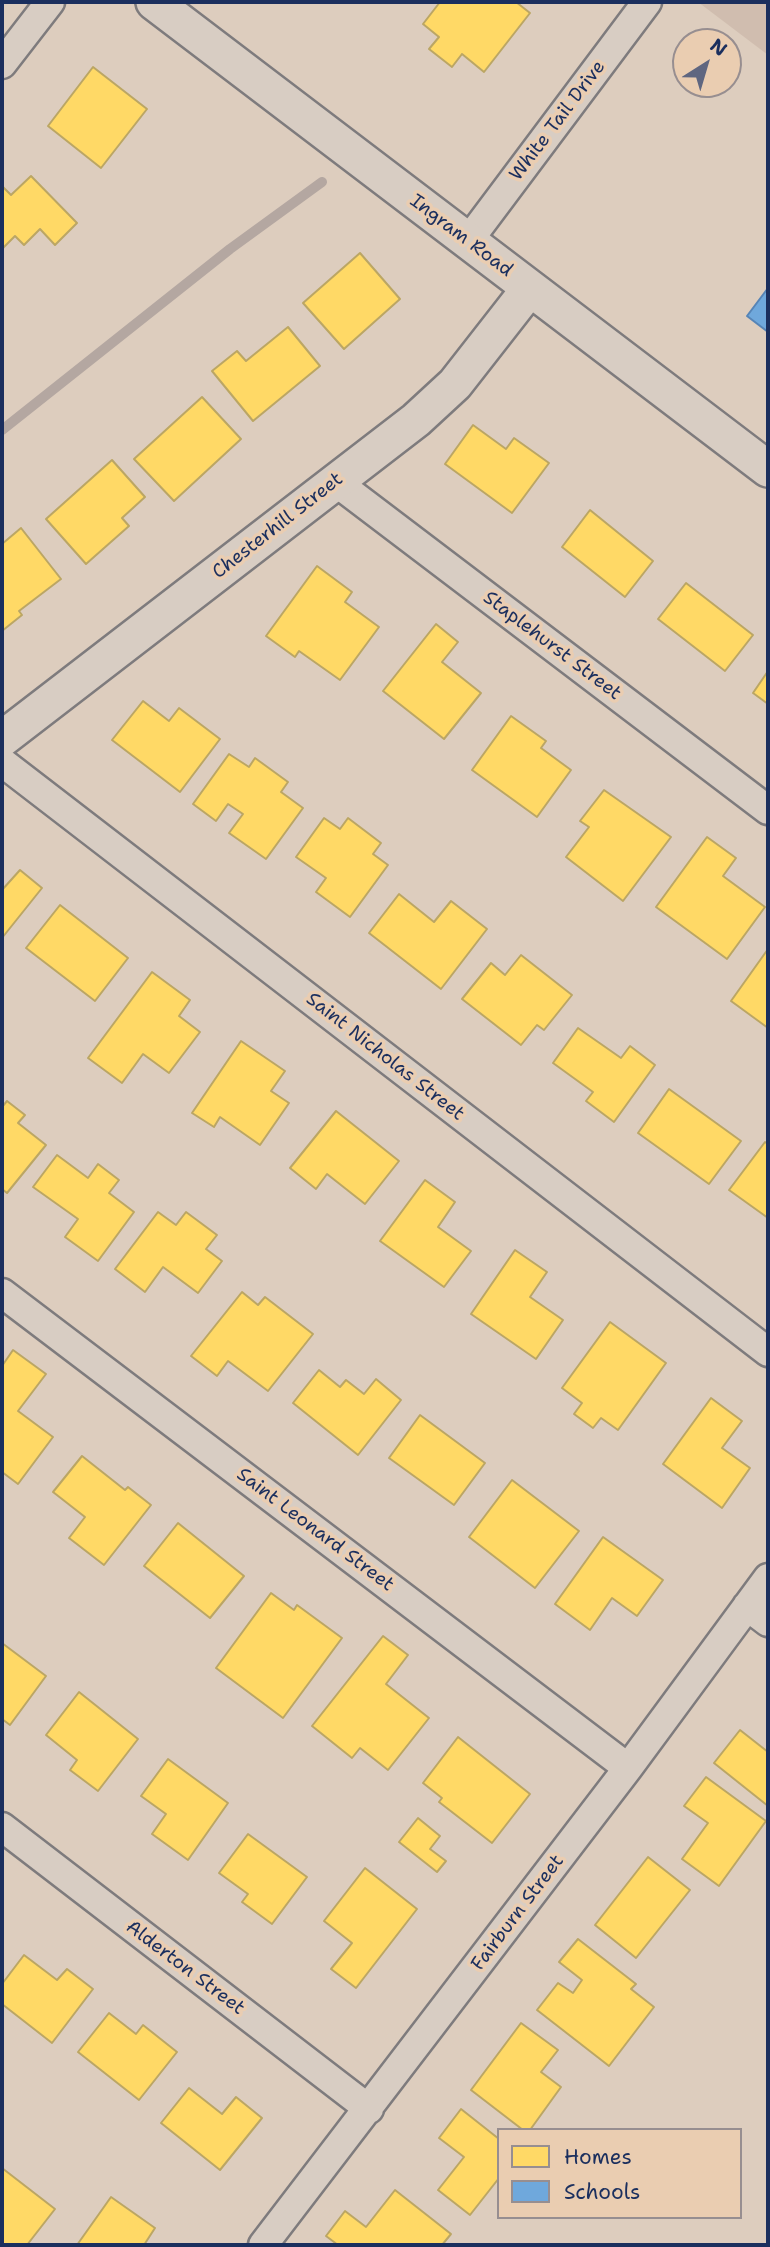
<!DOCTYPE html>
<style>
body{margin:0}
#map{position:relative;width:770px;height:2247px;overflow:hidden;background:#ddcdbe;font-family:"Shantell Sans",sans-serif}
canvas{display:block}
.frame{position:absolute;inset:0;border:4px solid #1b2f5e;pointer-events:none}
.legend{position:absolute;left:497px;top:2128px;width:245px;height:91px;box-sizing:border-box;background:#eacdb1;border:2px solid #978e90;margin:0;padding:9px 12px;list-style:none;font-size:21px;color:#1b2f5e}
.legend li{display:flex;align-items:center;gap:14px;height:35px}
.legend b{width:35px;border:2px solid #978e90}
.north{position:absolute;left:672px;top:28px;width:70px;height:70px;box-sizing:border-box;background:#eacdb1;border:2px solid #978e90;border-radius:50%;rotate:37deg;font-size:19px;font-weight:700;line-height:28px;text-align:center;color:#1b2f5e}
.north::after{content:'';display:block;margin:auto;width:24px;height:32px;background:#5f6680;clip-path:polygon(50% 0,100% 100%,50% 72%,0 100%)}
</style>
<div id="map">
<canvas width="770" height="2247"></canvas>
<div class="frame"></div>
<ul class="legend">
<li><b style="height:19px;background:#ffd966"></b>Homes</li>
<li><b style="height:19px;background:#6fa8dc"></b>Schools</li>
</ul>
<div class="north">N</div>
</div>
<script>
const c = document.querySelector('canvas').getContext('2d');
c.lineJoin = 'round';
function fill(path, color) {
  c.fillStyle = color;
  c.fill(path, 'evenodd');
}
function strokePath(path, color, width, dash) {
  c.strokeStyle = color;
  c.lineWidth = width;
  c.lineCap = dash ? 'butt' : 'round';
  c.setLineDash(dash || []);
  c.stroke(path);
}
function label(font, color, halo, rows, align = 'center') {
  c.font = font + ' "Shantell Sans",sans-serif';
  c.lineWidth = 7;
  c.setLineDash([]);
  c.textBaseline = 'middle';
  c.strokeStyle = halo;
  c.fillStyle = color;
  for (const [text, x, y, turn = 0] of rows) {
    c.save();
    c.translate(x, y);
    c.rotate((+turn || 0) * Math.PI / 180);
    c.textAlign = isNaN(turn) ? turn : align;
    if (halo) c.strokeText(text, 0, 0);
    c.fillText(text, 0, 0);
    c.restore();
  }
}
const built = new Path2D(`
 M698,2H768V55Z`);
const homes = new Path2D(`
 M440,2H516L530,13L484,72L462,54L452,67L429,49L439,37L423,24Z
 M93,67L147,109L101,168L48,126Z
 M31,176L77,223L55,245L40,229L24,245L15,236L2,249V186L11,195Z
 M360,253L400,299L344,349L303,303Z
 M288,327L320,366L253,421L212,371L237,351L246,361Z
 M202,397L241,439L174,501L134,459Z
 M473,425L506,449L514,438L549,463L512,513L445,464Z
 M112,460L145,497L122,518L129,526L86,564L46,519Z
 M590,510L653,561L625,597L562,547Z
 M21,528L61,579L19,611L22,615L2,631V544Z
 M317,566L352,592L345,602L379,627L340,680L299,651L295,657L266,636Z
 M686,583L753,635L725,671L658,619Z
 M436,624L458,642L442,662L481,693L444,739L383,691Z
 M768,671V704L753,693Z
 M143,701L169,721L179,708L220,739L180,792L112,740Z
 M511,716L546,741L541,748L571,770L537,817L472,770Z
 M229,754L249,767L255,758L288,782L281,792L303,808L266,859L229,833L243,814L228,804L216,821L193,804Z
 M604,790L671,837L623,901L566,857L589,827L580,821Z
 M324,818L340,829L348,818L381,843L373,854L388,865L350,917L316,892L326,878L296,857Z
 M707,837L736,858L723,876L765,907L727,959L656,907Z
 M20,870L42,888L2,938V890Z
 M399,894L434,922L451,901L487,929L441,989L369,933Z
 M60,905L128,958L95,1001L26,948Z
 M768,949V1028L731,1001Z
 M521,955L572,995L544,1030L537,1025L521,1045L462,999L491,963L505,975Z
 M152,972L190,1000L179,1016L200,1032L169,1073L143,1054L122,1083L88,1058Z
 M578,1028L621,1058L630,1046L655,1065L614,1122L586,1101L593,1092L553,1063Z
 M241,1041L285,1071L271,1091L289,1103L260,1145L220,1117L214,1127L192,1113Z
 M669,1089L741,1141L709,1184L638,1133Z
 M7,1101L25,1115L18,1123L46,1145L7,1193L2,1189V1107Z
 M336,1111L399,1161L365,1204L327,1174L316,1189L290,1168Z
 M765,1142L768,1144V1218L729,1190Z
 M57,1155L88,1178L98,1164L119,1180L109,1193L134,1212L98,1261L65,1237L78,1219L33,1187Z
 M425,1180L455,1202L438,1227L471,1251L444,1287L380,1241Z
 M158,1212L176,1225L186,1212L217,1235L206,1249L222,1261L198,1293L163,1267L145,1292L115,1269Z
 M515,1250L547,1272L530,1297L563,1320L536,1359L471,1314Z
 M242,1292L258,1305L265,1297L313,1334L268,1391L228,1361L217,1376L191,1356Z
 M610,1322L666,1363L618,1430L601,1418L593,1428L574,1414L582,1403L562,1388Z
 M13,1350L46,1374L18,1411L53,1437L18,1484L2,1472V1366Z
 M319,1370L340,1387L346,1380L364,1394L376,1379L401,1400L358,1455L293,1403Z
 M711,1398L742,1421L722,1448L750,1468L722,1508L663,1464Z
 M420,1415L485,1463L454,1505L389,1458Z
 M82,1456L125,1490L128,1487L151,1505L104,1565L69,1538L85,1517L53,1492Z
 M512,1480L579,1531L535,1588L469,1537Z
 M178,1523L244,1576L210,1618L144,1566Z
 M603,1537L663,1580L637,1616L612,1598L590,1630L555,1604Z
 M271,1593L294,1610L297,1605L342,1638L283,1718L216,1668Z
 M383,1636L408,1655L386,1684L429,1718L388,1770L360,1748L352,1758L312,1726Z
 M2,1643L46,1676L10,1725L2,1719Z
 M79,1692L138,1739L98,1791L70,1770L77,1760L46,1735Z
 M740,1730L768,1752V1806L714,1763Z
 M458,1737L530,1794L492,1843L439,1802L442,1798L423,1783Z
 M168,1759L228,1803L188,1860L152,1834L166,1814L141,1796Z
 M706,1777L766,1821L719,1886L682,1859L708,1823L684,1806Z
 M418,1818L440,1836L430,1849L446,1861L437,1872L399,1842Z
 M248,1834L307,1877L272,1924L242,1902L248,1894L219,1873Z
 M648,1857L690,1890L636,1958L595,1925Z
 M365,1868L417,1909L356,1988L331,1969L352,1943L324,1921Z
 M578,1939L636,1984L631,1989L654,2007L609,2066L537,2010L558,1983L573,1993L582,1980L559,1962Z
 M24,1955L57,1980L67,1969L93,1989L52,2043L2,2004V1984Z
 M109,2013L136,2034L143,2025L177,2052L139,2100L78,2052Z
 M521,2023L558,2050L541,2072L561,2087L530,2130H523L471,2090Z
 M189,2088L222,2114L236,2097L262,2118L220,2170L161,2123Z
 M461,2109L499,2139V2178L470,2215L438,2190L464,2157L439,2138Z
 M2,2168L55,2209L27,2245H2Z
 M395,2190L451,2234L442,2245H338L326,2236L345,2211L366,2227Z
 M111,2197L155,2228L144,2245H77Z`);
const schools = new Path2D(`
 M768,288V332L747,316Z`);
const stream = new Path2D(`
 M2,430L230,249L322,182`);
const minor = new Path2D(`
 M2,64L50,2
 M468,241L647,2
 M336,482L768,810
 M2,762L768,1352
 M2,1293L628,1768
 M747,1606L768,1622
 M2,1827L369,2109
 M263,2245L628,1768L768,1578`);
const tertiary = new Path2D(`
 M154,2L768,469
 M2,739L416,420L455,384L530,288`);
const streetNames = [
 ["White Tail Drive",558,121,-53],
 ["Ingram Road",461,236,37],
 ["Chesterhill Street",278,526,-38],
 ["Staplehurst Street",552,646,37],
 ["Saint Nicholas Street",385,1057,38],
 ["Saint Leonard Street",315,1530,37],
 ["Fairburn Street",518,1913,-53],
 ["Alderton Street",185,1968,37]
];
fill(built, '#d0bdaf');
fill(homes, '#ffd966');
strokePath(homes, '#bba664', 2);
fill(schools, '#6fa8dc');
strokePath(schools, '#5684b6', 2);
strokePath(stream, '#b4a7a1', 10);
strokePath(minor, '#7e7b7d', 33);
strokePath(tertiary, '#7e7b7d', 40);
strokePath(minor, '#d8cdc3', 28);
strokePath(tertiary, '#d8cdc3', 35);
label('19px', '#1b2f5e', '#eacdb1', streetNames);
</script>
